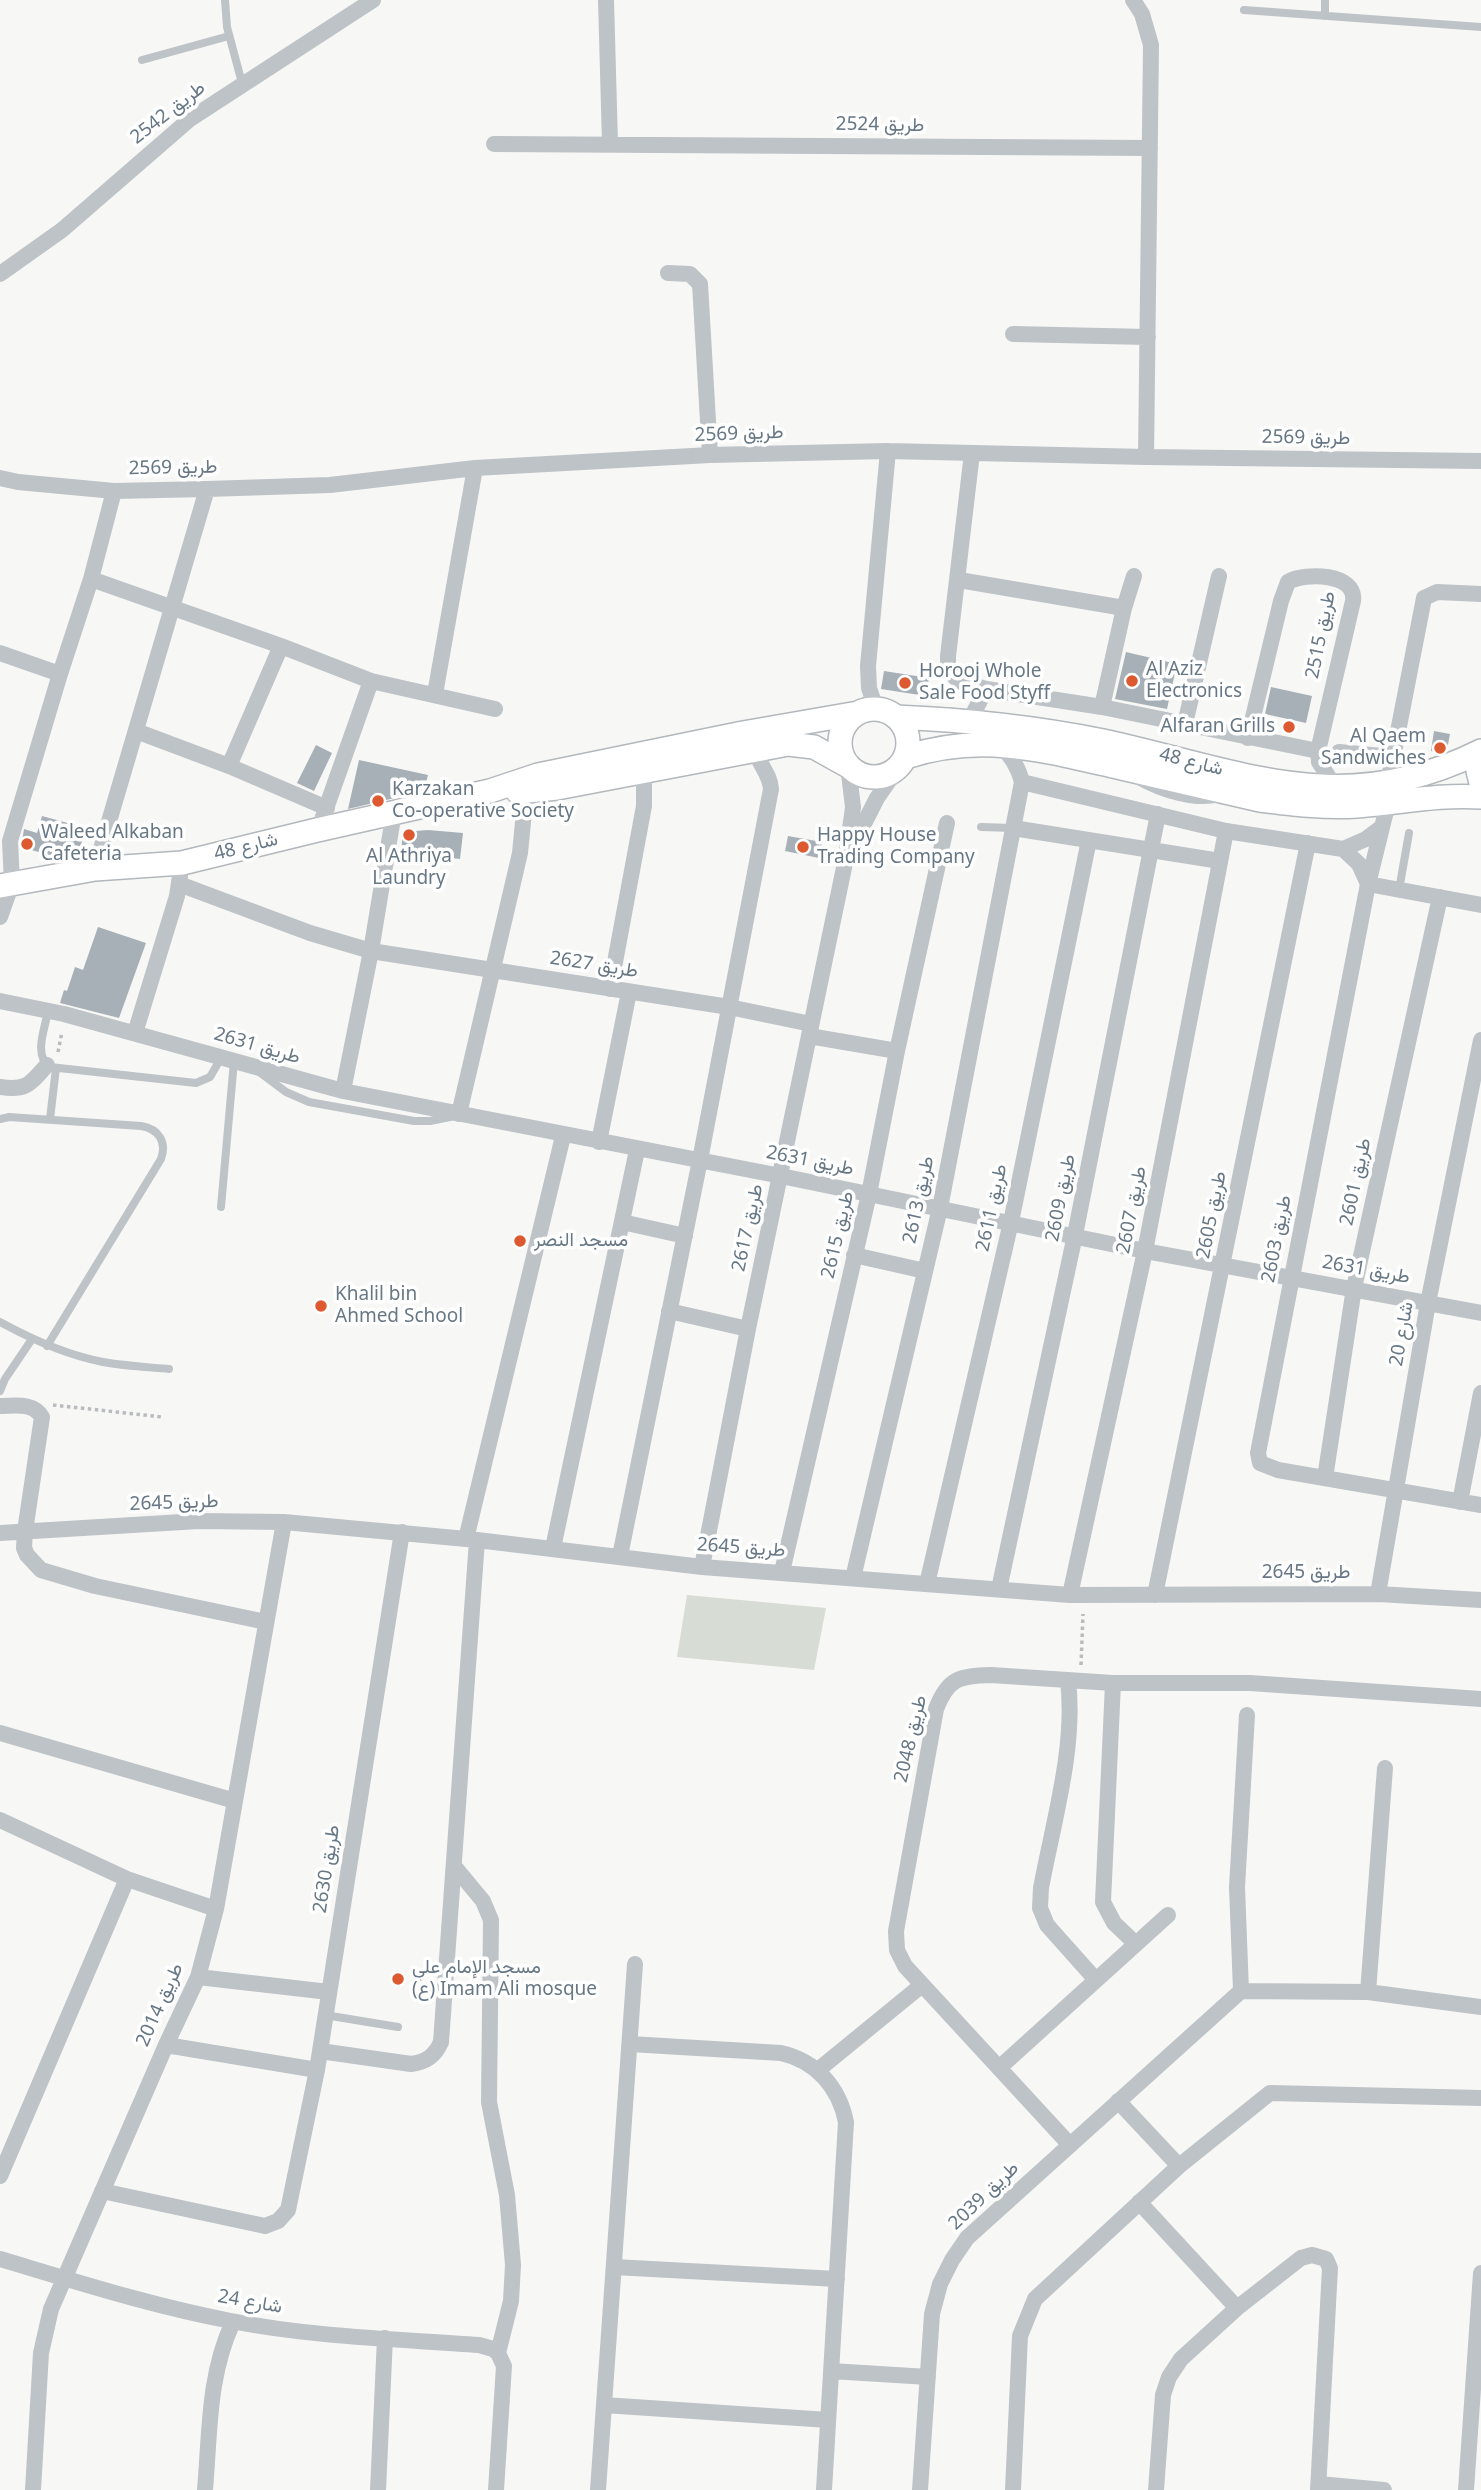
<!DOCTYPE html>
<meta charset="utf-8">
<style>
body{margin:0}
canvas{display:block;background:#f7f7f5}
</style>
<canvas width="1481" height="2490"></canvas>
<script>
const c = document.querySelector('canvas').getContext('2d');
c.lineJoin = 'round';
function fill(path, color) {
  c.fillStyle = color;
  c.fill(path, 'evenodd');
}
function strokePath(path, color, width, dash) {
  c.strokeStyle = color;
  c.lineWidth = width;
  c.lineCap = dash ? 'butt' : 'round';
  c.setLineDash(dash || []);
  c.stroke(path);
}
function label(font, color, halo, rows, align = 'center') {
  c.font = font + ' "Noto Sans",Vazirmatn,sans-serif';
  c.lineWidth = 7;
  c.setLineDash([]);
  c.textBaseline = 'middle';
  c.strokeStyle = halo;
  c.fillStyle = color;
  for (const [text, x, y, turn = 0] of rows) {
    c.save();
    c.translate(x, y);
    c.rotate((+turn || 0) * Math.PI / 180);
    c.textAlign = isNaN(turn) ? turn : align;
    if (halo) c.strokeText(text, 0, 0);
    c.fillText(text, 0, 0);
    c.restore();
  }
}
const green = new Path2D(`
 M687,1595L826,1608L814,1670L677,1657Z`);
const building = new Path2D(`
 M1126,652L1177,664L1167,709L1115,699Z
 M884,671L929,678L926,696L881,689Z
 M1271,687L1312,696L1306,723L1265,714Z
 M1434,731L1450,734L1447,750L1440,753L1431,751Z
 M316,745L332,753L314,791L297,783Z
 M359,760L428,775L424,791L348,809Z
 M42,816L86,828L77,858L67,860L21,847L24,829L37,833Z
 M428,830L463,833L460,859L401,852L403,832Z
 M788,836L822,842L819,858L785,851Z
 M98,927L146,943L119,1018L60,1003L64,990L67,991L75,967L83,970Z`);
const path = new Path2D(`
 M58,1052L62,1032
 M53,1405L162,1417
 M1081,1665L1083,1614`);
const lane = new Path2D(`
 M225,0L227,27L242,83
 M1325,0V16
 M1244,10L1481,27
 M142,60L229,36
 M1138,781C1159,793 1195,805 1219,798
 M981,827L1013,828
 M1399,890L1409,833
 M48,1011C45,1029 33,1055 50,1067L196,1083L210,1077L221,1058
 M258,1071L286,1092L309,1102L414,1121H430L455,1116
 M0,1119L9,1117L141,1126C159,1129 167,1142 161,1159L47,1346
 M50,1119L56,1068
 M221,1207L234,1061
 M0,1322C33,1340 66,1355 103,1362C125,1366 147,1367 169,1369
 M0,1391L5,1379L32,1339
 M325,2015L398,2027`);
const street = new Path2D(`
 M606,0L610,143
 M1133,0L1142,14L1151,45L1146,457
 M494,144L1150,148
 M668,273L690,274L700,284L710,455
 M0,274L62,230L190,119L373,0
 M1013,334L1148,337
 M972,453L948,656V669L958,681L986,689L1102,707L1318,751
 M0,478L18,482L114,491L207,489L330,485L475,468L710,455L888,451L1146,457L1481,461
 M91,579L281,646L371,681L495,709
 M959,580L1124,608
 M0,653L60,674
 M435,694L475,468
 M1102,707L1124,608L1134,576
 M876,709L869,688L868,666L888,451
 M970,720L986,689
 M1185,724L1219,576
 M136,731L229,766L327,808
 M1248,738L1281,601L1288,582C1305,572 1357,573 1353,601L1318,751L1319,762L1335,787
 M1339,752L1392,757
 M229,766L281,646
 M1022,782L1226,831L1343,849L1366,839L1382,827
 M1388,783L1424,598L1437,592L1481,594
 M1388,803L1368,884L1258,1453L1260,1463L1278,1470L1481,1505
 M323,817L371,681
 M1013,828L1220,861
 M852,847L877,798L898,768
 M1343,849L1359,864L1368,884
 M95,869L207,489
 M179,884L310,933L371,951L729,1007L811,1024
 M1368,884L1481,905
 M0,917L12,883L10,841L60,674L91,579L114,491
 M610,989L644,806V782L639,771
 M0,1001L64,1014L343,1091L781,1176L1145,1251L1481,1313
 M135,1033L177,896L180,876
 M809,1036L897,1051
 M0,1087C27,1091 30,1084 47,1065
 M343,1091L371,951L394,812
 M459,1114L520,853L524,812L522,792
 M599,1142L629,992
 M622,1222L685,1236
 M854,1255L925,1271
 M669,1311L748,1329
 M0,1406C15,1406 33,1402 42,1417L25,1531L24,1548L27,1555L41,1570L95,1586L266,1622
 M1325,1478L1354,1288L1440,897
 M1460,1502L1481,1393
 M0,1533L199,1521L284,1522L477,1540L702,1567L1070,1595L1378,1594L1481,1600
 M466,1539L563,1136
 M553,1548L637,1150
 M620,1556L700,1160L771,789C770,773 758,764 755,749
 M702,1567L748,1329L846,858L853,807L848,766
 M782,1572L869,1194L897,1051L947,823
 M853,1578L940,1208L1022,782C1018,766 1011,755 999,744
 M927,1584L1011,1222L1089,840
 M999,1589L1075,1235L1158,814
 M1378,1594L1428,1303L1481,1040
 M1070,1595L1145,1251L1226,831
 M1155,1595L1308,843
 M1068,1681C1076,1747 1053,1823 1041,1888L1040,1908L1047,1925L1096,1980
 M1113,1683L1103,1902L1114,1923L1136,1944
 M0,1733L235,1801
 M0,1820L127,1879L216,1909
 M454,1866L483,1901L491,1920L489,2102L507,2195L513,2265L511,2301L498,2353
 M198,1977L329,1992
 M1241,1991L1237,1887L1247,1715
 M1368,1992L1385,1768
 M630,2044L781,2053C816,2061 839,2087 846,2122L824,2490
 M166,2045L317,2070
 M320,2051L411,2064C426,2062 435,2056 441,2042L477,1540
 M999,2068L1168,1915
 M818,2070L922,1985
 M1118,2101L1179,2166
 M1070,2145L905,1966L897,1950L896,1931L936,1709C948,1678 959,1676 991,1675L1113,1683H1250L1481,1699
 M0,2176L127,1879
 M102,2191L265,2226L278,2221L288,2210L317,2070L402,1532
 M1139,2202L1237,2308
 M0,2259C77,2282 152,2306 231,2321C313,2337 396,2339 479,2345L493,2349L498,2353
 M614,2267L837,2279
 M831,2371L928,2377
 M604,2405L828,2420
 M1319,2484L1384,2490
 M33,2490L41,2353L51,2309L166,2045L198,1977L216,1909L284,1522
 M205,2490C210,2432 208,2375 233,2322
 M378,2490L385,2338
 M496,2490L504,2366L498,2353
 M598,2490L635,1964
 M920,2490L932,2314L940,2284L952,2260L967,2238L1241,1991L1368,1992L1481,2007
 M1013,2490L1020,2336L1035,2299L1179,2166L1270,2093L1481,2098
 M1156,2490L1163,2395L1169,2377L1181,2359L1237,2308L1301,2258L1312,2255L1326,2259L1330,2268L1318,2490
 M1466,2490L1481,2273`);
const secondary = new Path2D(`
 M840 743a34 34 0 1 1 68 0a34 34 0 1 1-68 0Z
 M896,717C966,720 1034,727 1103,741C1242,771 1341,821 1481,751
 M1481,756L1478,771L1481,783
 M906,757C980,733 1039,749 1113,766C1162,777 1211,789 1260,800C1292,804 1324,808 1357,806C1399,803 1439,794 1481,797
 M518,792L557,788L788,744L814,747L848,766
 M0,886L95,869L182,863L317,830L490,791L538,775L743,733L858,713`);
const markers = [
 [1132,681,7,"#dd592f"],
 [905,683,7,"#dd592f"],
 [1289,727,7,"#dd592f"],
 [1440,748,7,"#dd592f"],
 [378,801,7,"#dd592f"],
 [409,835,7,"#dd592f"],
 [27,844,7,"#dd592f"],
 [803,847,7,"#dd592f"],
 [520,1241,7,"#dd592f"],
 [321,1306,7,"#dd592f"],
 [398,1979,7,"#dd592f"]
];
const streetNames = [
 ["طريق 2542",168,113,-38],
 ["طريق 2524",880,125,1],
 ["طريق 2569",739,434,-2],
 ["طريق 2569",1306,438,1],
 ["طريق 2569",173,468,-1],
 ["طريق 2515",1321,635,-79],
 ["شارع 48",1191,762,14],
 ["شارع 48",246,847,-14],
 ["طريق 2627",594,965,9],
 ["طريق 2631",257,1046,16],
 ["طريق 2631",810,1161,11],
 ["طريق 2601",1356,1182,-78],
 ["طريق 2609",1061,1198,-79],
 ["طريق 2613",919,1200,-78],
 ["طريق 2611",992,1208,-78],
 ["طريق 2607",1132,1210,-79],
 ["طريق 2605",1212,1215,-79],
 ["طريق 2617",748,1228,-78],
 ["طريق 2615",838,1235,-77],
 ["طريق 2603",1277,1239,-79],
 ["طريق 2631",1366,1270,10],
 ["شارع 20",1402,1334,-80],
 ["طريق 2645",174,1503,-2],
 ["طريق 2645",741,1548,4],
 ["طريق 2645",1306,1573],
 ["طريق 2048",911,1739,-77],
 ["طريق 2630",327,1869,-81],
 ["طريق 2014",160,2005,-66],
 ["طريق 2039",984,2196,-44],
 ["شارع 24",250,2302,10]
];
const poiNames = [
 ["Al Aziz",1146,670],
 ["Electronics",1146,692],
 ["Horooj Whole",919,672],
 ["Sale Food Styff",919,694],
 ["Alfaran Grills",1275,727,"right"],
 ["Al Qaem",1426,737,"right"],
 ["Sandwiches",1426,759,"right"],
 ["Karzakan",392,790],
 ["Co-operative Society",392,812],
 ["Waleed Alkaban",41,833],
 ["Cafeteria",41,855],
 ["Happy House",817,836],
 ["Trading Company",817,858],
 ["Al Athriya",409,857,"center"],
 ["Laundry",409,879,"center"],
 ["مسجد النصر",534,1241],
 ["Khalil bin",335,1295],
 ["Ahmed School",335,1317],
 ["مسجد الإمام علي",412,1968],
 ["(ع) Imam Ali mosque",412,1990]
];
fill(green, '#d7dcd4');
fill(building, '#a7b0b6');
strokePath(secondary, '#b3b8bd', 26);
strokePath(path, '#b9bcbf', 3.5, [3.5, 3.5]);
strokePath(lane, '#bec3c7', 8);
strokePath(street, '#bec3c7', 16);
strokePath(secondary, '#fff', 23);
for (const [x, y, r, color] of markers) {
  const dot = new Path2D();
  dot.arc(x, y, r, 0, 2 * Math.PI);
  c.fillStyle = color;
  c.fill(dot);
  strokePath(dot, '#fff', 2.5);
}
label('19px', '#677785', '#fff', streetNames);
label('19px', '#677785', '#fff', poiNames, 'left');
</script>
